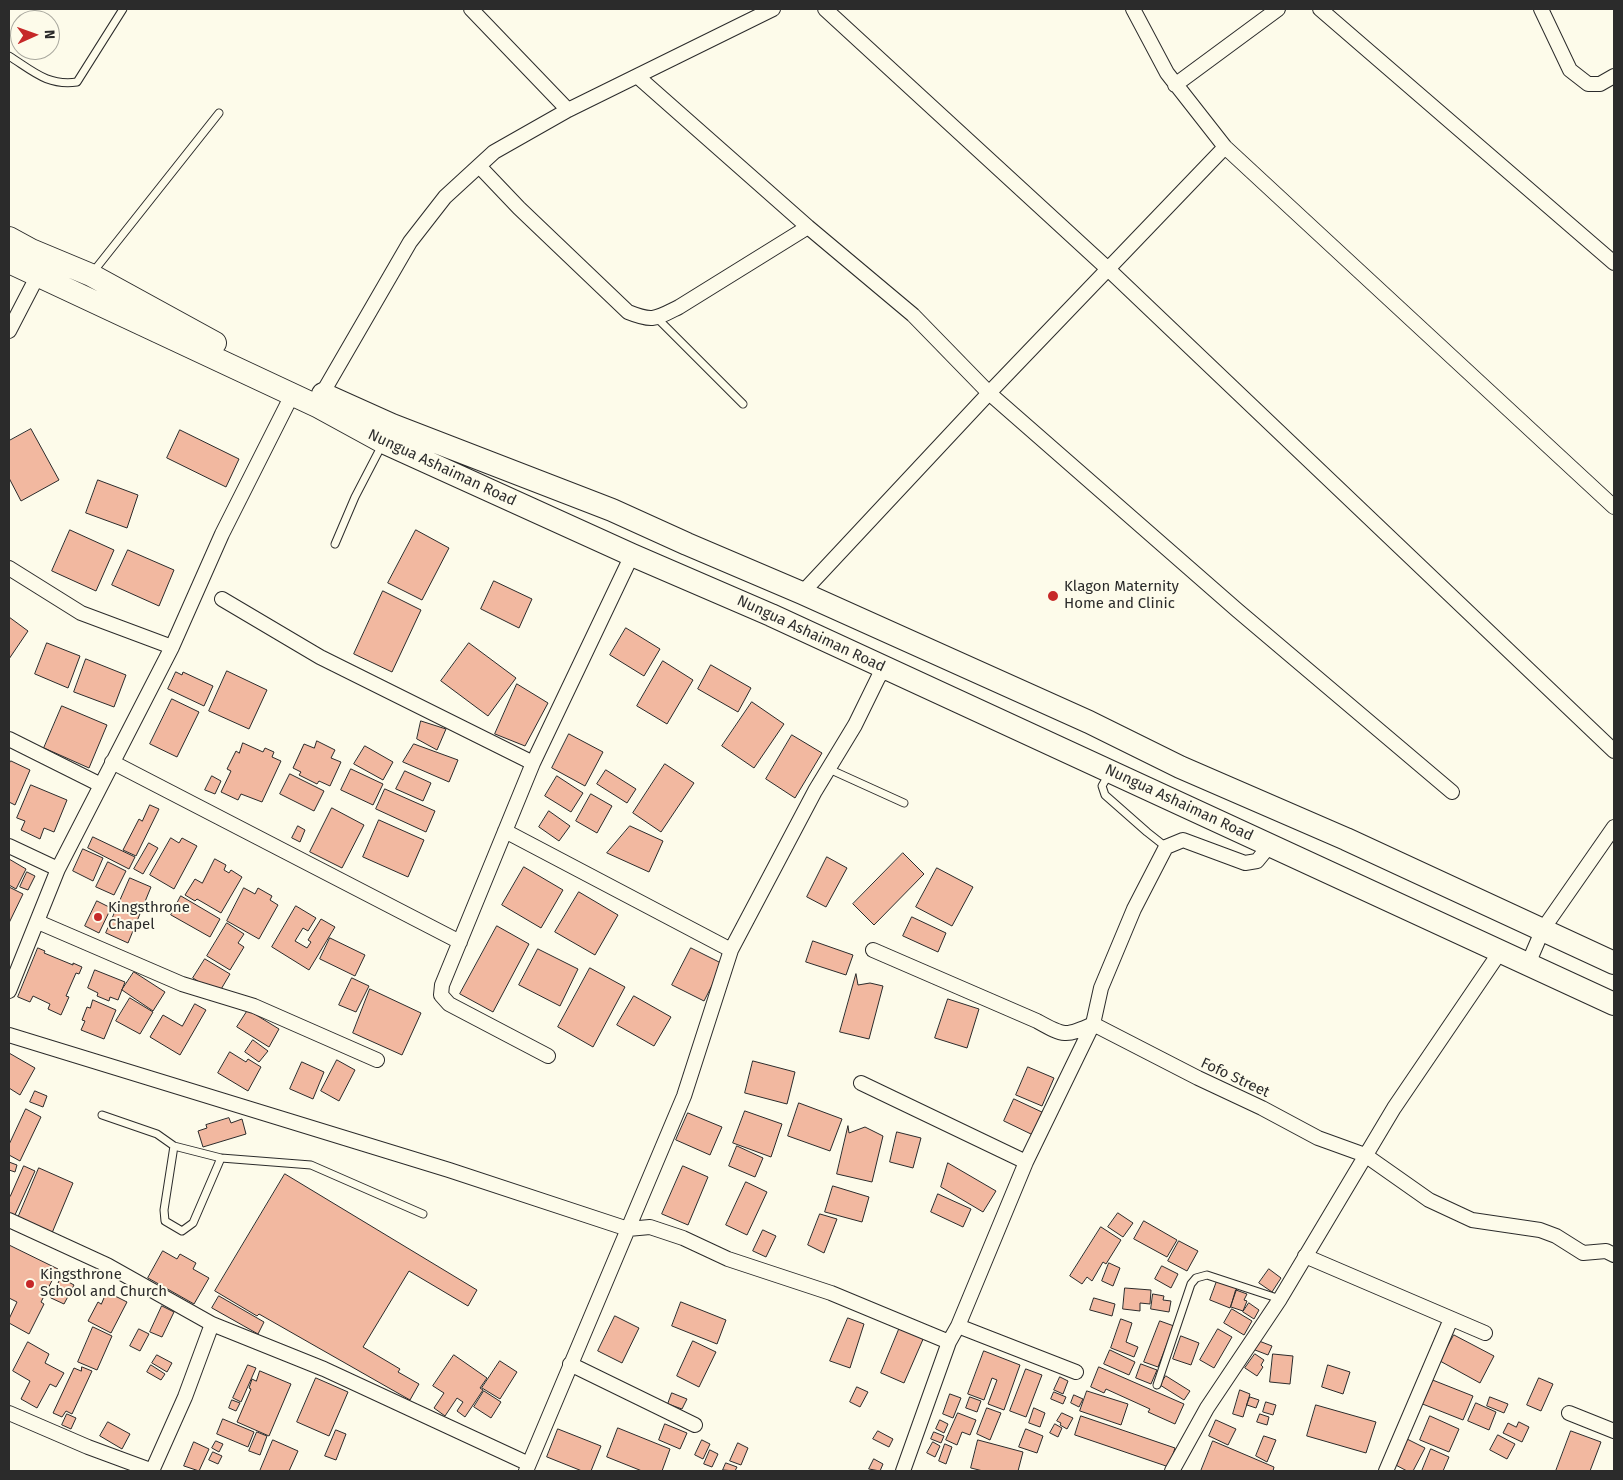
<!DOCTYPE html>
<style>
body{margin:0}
#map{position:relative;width:1623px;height:1480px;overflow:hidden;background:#fdfbea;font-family:"Fira Sans",sans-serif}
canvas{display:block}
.frame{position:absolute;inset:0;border:10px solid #2b2b2b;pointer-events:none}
.north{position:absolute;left:10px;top:10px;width:50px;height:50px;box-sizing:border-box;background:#fdfbea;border:1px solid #a9a89e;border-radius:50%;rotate:88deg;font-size:14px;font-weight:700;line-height:20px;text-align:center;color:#2b2b2b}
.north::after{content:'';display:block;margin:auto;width:18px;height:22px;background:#c62828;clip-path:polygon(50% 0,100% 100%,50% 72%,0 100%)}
</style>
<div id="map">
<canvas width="1623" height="1480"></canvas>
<div class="frame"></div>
<div class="north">N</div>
</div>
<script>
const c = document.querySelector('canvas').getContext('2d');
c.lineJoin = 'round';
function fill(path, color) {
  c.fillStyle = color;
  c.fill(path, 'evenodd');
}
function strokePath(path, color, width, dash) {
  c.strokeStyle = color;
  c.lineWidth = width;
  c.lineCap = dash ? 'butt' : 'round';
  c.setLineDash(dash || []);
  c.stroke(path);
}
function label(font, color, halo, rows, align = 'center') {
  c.font = font + ' "Fira Sans",sans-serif';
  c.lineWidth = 4;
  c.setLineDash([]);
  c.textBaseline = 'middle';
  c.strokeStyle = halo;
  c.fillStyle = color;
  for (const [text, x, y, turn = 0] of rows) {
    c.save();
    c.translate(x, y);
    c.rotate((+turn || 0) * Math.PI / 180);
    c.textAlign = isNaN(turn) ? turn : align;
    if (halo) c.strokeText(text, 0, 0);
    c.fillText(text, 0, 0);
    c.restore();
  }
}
const building = new Path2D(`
 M31,429L59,480L21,501L9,478V441Z
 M180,430L239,459L226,487L167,458Z
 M98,480L138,495L127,528L86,513Z
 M70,530L114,550L96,591L52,571Z
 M416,530L449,548L422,600L388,583Z
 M128,550L174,570L159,606L112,585Z
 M494,581L532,599L519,628L481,609Z
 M383,591L421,610L392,672L354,654Z
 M9,617L28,631L9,659Z
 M626,628L660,649L644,676L610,655Z
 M47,643L80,656L68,688L35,674Z
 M469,643L516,678L488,716L441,681Z
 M86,659L126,675L114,707L74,692Z
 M663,661L693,680L667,724L637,706Z
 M711,665L751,688L738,712L698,689Z
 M227,671L267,690L249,729L209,711Z
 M176,672L182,675L183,672L213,686L204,706L168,689Z
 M517,684L548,703L525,746L495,734Z
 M172,699L199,712L177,757L150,744Z
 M752,702L784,724L754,768L722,746Z
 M62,706L107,725L89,768L44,748Z
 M421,721L446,729L437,750L417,739Z
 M569,734L603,752L585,786L552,768Z
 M792,735L822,753L795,798L766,779Z
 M317,741L335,750L331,758L341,762L330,786L319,781L317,784L299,775L301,772L293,768L304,744L314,748Z
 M243,743L263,752L265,748L274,752L272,757L281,761L262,802L241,794L238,800L221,792L231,771L227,769L236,751L239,753Z
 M414,744L458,760L449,782L403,762Z
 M365,746L393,762L383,780L354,764Z
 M11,761L30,770L15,805L9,802V764Z
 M665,764L694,783L661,832L633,813Z
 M351,769L383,784L373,805L341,790Z
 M606,770L636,789L627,803L597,784Z
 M405,771L431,783L423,801L396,789Z
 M290,774L324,791L314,811L280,794Z
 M212,776L221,781L215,794L205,790Z
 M557,776L583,793L571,812L545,796Z
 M31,785L67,800L54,832L44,828L40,839L21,830L25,821L17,818Z
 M385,789L435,811L426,832L376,809Z
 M591,794L612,806L597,833L576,821Z
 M150,805L159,809L136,856L123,850L139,819L142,821Z
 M332,808L364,825L342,868L310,852Z
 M549,811L570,826L559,841L539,827Z
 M379,820L424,840L408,877L363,857Z
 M298,826L305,830L300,842L292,838Z
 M630,826L663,841L649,872L607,853Z
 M93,837L135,857L129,869L88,848Z
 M171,838L179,843L182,838L197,846L174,889L150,875Z
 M149,843L158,848L143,874L134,869Z
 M83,849L103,858L93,881L73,871Z
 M903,853L924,874L874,925L853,904Z
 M827,857L847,868L826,907L807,897Z
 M9,859L26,869L16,889L9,885Z
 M215,859L226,865L224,870L229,873L231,870L242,877L221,913L197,899L195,901L185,895L195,879L202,883Z
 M108,862L126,871L114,895L96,887Z
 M524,867L563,890L541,928L502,905Z
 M937,868L973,887L952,926L916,907Z
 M27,872L35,876L28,890L20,887Z
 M130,878L151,887L128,943L106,933Z
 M9,887L23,894L9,923Z
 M244,888L255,894L258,888L272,896L270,900L278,905L259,939L227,921Z
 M579,892L618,915L595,955L555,932Z
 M181,896L220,919L210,937L171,915Z
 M97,901L111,908L99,933L85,926Z
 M296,906L316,918L308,931L303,928L295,941L307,948L311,942L308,940L321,919L335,927L309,970L272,947Z
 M912,917L946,933L938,952L903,936Z
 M227,923L244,934L238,943L244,947L230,970L207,956Z
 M497,926L529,944L493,1012L460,994Z
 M330,938L365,955L355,976L320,959Z
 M813,941L853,955L846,975L806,962Z
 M38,948L45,951L44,953L73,965V963L82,967L79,974L76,973L66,996L69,997L61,1015L48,1009L50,1004L33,996L30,1002L18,997Z
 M691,948L723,964L704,1001L672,985Z
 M538,949L578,969L560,1006L519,985Z
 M205,959L230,974L220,991L212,986L210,989L193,978Z
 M590,968L625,987L593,1047L558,1027Z
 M95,970L125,982L118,1000L110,997L109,1001L97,996L98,993L88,988Z
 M134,972L165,992L153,1011L122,990Z
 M856,974L858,985L870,983L883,986L869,1039L840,1032Z
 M352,978L369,986L356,1012L339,1005Z
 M370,989L421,1013L402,1055L353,1033Z
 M634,996L671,1017L654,1046L617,1025Z
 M130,998L153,1012L140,1034L116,1021Z
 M948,999L979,1009L967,1048L935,1038Z
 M93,1000L116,1010L104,1039L81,1030L85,1021L82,1020L87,1007L90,1008Z
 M195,1004L206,1010L180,1055L150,1037L163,1015L182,1026Z
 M248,1010L279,1029L269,1047L237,1027Z
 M253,1040L268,1051L259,1062L245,1052Z
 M230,1052L246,1062L248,1059L261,1067L248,1091L218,1073Z
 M9,1053L35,1068L20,1095L9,1088Z
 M337,1060L355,1070L339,1101L321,1091Z
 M753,1061L795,1072L787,1104L745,1093Z
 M302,1062L324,1072L313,1099L290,1089Z
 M1028,1067L1054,1078L1042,1106L1016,1095Z
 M35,1091L47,1096L43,1107L30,1102Z
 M1014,1099L1044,1113L1033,1135L1004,1121Z
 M799,1103L842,1119L830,1151L788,1136Z
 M26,1109L41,1117L20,1161L9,1155V1145Z
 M745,1111L782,1124L771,1157L733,1143Z
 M688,1113L722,1127L710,1155L676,1140Z
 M229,1118L231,1123L242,1119L246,1134L203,1147L198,1131L207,1128L206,1125Z
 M848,1126L849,1133L865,1127L883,1136L872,1182L837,1174Z
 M897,1132L921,1138L913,1168L890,1162Z
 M737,1146L763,1158L755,1177L729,1166Z
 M9,1162L17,1165L15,1172L9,1170Z
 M948,1163L996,1191L983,1212L941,1187Z
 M24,1166L35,1171L14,1217L9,1214V1195L10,1196Z
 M683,1166L708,1177L688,1225L662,1214Z
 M39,1168L73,1183L52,1233L18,1218Z
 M285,1174L477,1290L468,1306L409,1271L363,1347L400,1369L398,1372L419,1384L410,1400L259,1314L257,1316L215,1291Z
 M746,1182L767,1192L747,1235L726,1225Z
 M833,1186L869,1197L862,1222L825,1212Z
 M938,1194L971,1209L963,1227L931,1212Z
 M1118,1213L1133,1223L1123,1237L1108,1227Z
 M820,1214L837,1219L824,1253L808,1245Z
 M1144,1221L1177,1240L1167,1257L1134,1239Z
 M1101,1227L1121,1240L1106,1264L1103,1262L1092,1281L1087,1277L1082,1284L1070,1276Z
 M763,1230L776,1236L766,1257L753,1251Z
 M1179,1241L1198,1251L1187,1271L1168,1261Z
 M9,1245L58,1269L41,1302L44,1304L29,1334L9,1323V1319L17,1302L9,1298Z
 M163,1251L177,1259L180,1254L196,1263L193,1269L209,1278L194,1304L148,1278Z
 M1109,1263L1120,1268L1113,1286L1102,1281Z
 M1162,1266L1178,1274L1171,1288L1155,1279Z
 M1269,1269L1281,1278L1272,1292L1259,1283Z
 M61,1278L74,1285L64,1304L51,1298Z
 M1217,1281L1237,1288L1230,1308L1210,1300Z
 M1125,1288L1151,1290L1150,1304L1140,1303V1311L1123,1309Z
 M1236,1290L1247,1294L1244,1300L1247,1301L1243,1311L1231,1307Z
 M107,1292L127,1302L111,1333L88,1321L98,1302L101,1304Z
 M1153,1294L1164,1296L1163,1300L1171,1301L1169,1312L1151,1309Z
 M219,1296L264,1322L258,1334L212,1308Z
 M1094,1298L1115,1304L1112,1316L1090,1310Z
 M681,1302L726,1320L717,1344L672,1326Z
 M1249,1303L1259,1310L1254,1319L1243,1312Z
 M162,1306L174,1312L162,1337L150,1332Z
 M1232,1309L1252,1321L1244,1335L1224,1323Z
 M615,1316L639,1328L622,1363L598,1351Z
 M848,1318L864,1324L850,1368L830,1361Z
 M1121,1319L1132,1323L1126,1342L1138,1347L1134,1357L1111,1348Z
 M1160,1321L1174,1326L1158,1367L1144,1362Z
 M93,1327L112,1336L97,1370L78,1362Z
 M900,1327L924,1337L904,1383L881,1373Z
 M139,1329L149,1334L140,1351L130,1346Z
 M1218,1329L1232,1337L1214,1368L1200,1360Z
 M1454,1335L1494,1356L1480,1383L1440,1361Z
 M1181,1336L1199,1343L1191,1365L1173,1359Z
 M693,1341L716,1352L699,1387L677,1376Z
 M1259,1341L1272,1346L1268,1355L1255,1350Z
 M28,1342L49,1354L45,1363L64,1373L56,1387L50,1384L37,1408L21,1399L30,1381L13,1371Z
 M1110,1350L1135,1362L1129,1375L1104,1364Z
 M984,1351L1020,1365L1004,1410L988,1404L997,1380L992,1378L984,1400L968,1394Z
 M1255,1354L1264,1360L1261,1365L1263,1367L1257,1376L1245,1368Z
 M1273,1354L1293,1356L1290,1384L1270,1382Z
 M157,1355L172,1363L167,1372L152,1363Z
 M454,1355L487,1378L480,1388L483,1390L465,1417L457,1411L463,1402L457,1398L445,1416L434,1408L444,1393L433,1386Z
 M500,1361L517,1372L500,1399L482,1388Z
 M1141,1364L1157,1370L1151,1384L1136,1378Z
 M151,1365L165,1374L161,1380L147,1372Z
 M248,1365L256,1368L241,1402L233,1398Z
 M1328,1365L1350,1372L1343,1394L1322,1387Z
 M82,1367L92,1371L72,1414L66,1411L62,1417L53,1413L74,1368L81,1371Z
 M1099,1367L1184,1404L1175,1424L1148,1412L1150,1409L1106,1389L1104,1393L1091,1387Z
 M1026,1369L1042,1375L1026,1417L1010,1411Z
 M260,1371L291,1384L269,1436L237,1422L251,1389L249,1388L252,1379L256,1381Z
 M1166,1376L1190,1391L1184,1400L1160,1385Z
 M1060,1377L1068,1381L1063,1394L1054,1390Z
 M316,1378L348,1392L329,1436L297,1422Z
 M1539,1378L1553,1384L1541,1411L1527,1405Z
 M1430,1379L1473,1396L1463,1420L1420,1403Z
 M857,1387L868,1392L860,1407L850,1402Z
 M1240,1390L1250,1394L1243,1417L1233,1414Z
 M484,1391L501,1402L491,1418L474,1407Z
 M1087,1391L1128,1404L1121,1425L1080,1411Z
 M1054,1392L1066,1397L1063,1404L1051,1399Z
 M672,1393L687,1399L682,1409L668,1404Z
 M950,1394L961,1398L953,1418L943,1414Z
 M1074,1395L1083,1399L1079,1407L1071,1403Z
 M970,1397L981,1401L977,1412L966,1408Z
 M1250,1397L1259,1400L1256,1408L1247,1405Z
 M1490,1397L1508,1404L1504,1413L1487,1406Z
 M232,1400L240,1403L236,1411L229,1408Z
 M1266,1402L1276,1405L1273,1415L1263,1412Z
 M1476,1403L1496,1412L1489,1430L1468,1421Z
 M1316,1405L1376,1422L1366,1453L1307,1436Z
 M987,1408L1001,1413L990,1440L977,1434Z
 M1034,1408L1045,1413L1040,1427L1029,1423Z
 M958,1413L976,1420L970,1435L962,1432L957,1445L946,1440Z
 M1062,1413L1073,1418L1067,1429L1060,1425L1061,1423L1057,1421Z
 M67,1414L76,1418L71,1429L62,1425Z
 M1260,1414L1269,1417L1267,1425L1257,1422Z
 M1081,1416L1175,1448L1169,1467L1075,1435Z
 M1430,1416L1459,1429L1449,1452L1420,1440Z
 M223,1419L254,1432L248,1447L217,1434Z
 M940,1420L948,1424L944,1433L936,1429Z
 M1216,1420L1236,1429L1228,1445L1209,1436Z
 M108,1422L130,1434L122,1449L100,1436Z
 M1519,1422L1529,1427L1522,1442L1503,1433L1508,1423L1516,1427Z
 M665,1424L687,1433L680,1449L659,1440Z
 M1055,1424L1062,1428L1058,1437L1050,1433Z
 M618,1428L670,1449L662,1471H642L607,1457Z
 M558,1429L601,1446L591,1471H582L547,1457Z
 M1026,1429L1043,1436L1037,1453L1019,1447Z
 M336,1430L346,1434L336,1460L325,1456Z
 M878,1431L893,1439L889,1447L873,1439Z
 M1571,1431L1601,1442L1590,1471H1556Z
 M257,1432L267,1436L260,1455L249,1451Z
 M934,1432L944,1436L941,1443L931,1439Z
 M1498,1435L1515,1444L1507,1459L1490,1450Z
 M1264,1436L1276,1440L1267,1462L1256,1456Z
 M1405,1438L1425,1448L1413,1471H1407L1392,1463Z
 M273,1440L298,1451L289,1471H260Z
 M702,1440L710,1444L703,1459L695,1455Z
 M978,1440L1023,1452L1018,1471H983L971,1468Z
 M216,1441L223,1444L219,1452L212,1448Z
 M1213,1441L1274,1467L1273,1471H1201Z
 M194,1442L209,1449L199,1471L184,1466Z
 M933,1442L940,1446L935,1457L927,1453Z
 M738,1443L748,1448L741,1465L730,1461Z
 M945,1444L952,1447L946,1464L939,1461Z
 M1431,1449L1449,1457L1443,1471H1422Z
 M710,1450L718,1454L712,1467L704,1464Z
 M213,1452L222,1456L218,1464L209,1460Z
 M874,1459L883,1464L880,1471L869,1469Z
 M726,1463L737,1467L735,1471L723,1470Z`);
const lane = new Path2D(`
 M9,56C33,71 47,86 77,82L123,9
 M93,272L219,113
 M657,318L743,404
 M335,544L355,497L382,445
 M829,769L904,803
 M1109,774L1102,786L1105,795L1147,832L1166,847
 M102,1115L157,1134L174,1146L221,1158L311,1165L423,1214
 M174,1146L164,1210L165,1221L182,1231L193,1223L221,1158
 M1157,1385L1191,1284L1196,1278L1207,1275L1280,1299`);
const street = new Path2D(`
 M471,9L568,110
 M825,9L1108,269L1614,751
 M1133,9L1167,73L1225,147L1614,507
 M1320,9L1614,263
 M1541,9L1570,70L1588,84H1600L1614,76
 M637,76L808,227L913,315L989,393L1237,610L1452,792
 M1175,85L1278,9
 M479,166L519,208L628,312C653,322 655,319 679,307L808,227
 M9,331L38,275
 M321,400L322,394L410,242L445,197L494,152L568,110L773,9
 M9,568L81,613L172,647
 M802,593L989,393L1225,147
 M222,599L320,657L533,763
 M9,739L101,785
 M112,762L460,942
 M505,831L731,950
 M9,846L58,869
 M38,922L182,984L254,1006L377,1060
 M873,950L1037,1021C1064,1036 1065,1037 1093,1024L1198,1078L1262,1108L1318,1138L1365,1155L1429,1200L1472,1220L1540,1230L1556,1236L1583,1253L1606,1251L1614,1255
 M1528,964L1543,929L1614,827
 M9,991L58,869L172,647L222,534L292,395
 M9,1035L449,1170L628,1229L650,1227L683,1238L728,1259L831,1293L949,1342
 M548,1056L449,1004L441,995L442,985L533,763L632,555
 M861,1083L1026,1162
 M9,1220L107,1265L212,1324L324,1369L529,1464
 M1305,1256L1485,1333
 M958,1326L1076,1372
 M570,1364L695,1425
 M9,1413L88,1447L153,1471
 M1569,1413L1614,1431
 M152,1471L185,1397L212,1324
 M526,1471L684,1096L731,950L815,791L855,725L879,676L888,670
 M903,1471L949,1342L958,1326L1026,1162L1093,1024L1101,988L1134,909L1166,847L1183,840L1245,863L1257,861L1270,845
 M1172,1471L1207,1408L1280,1299L1394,1108L1500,952
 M1386,1471L1451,1319`);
const primary = new Path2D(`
 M9,238L31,250L91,275L215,343
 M9,262L319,407L383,442L632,555L771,615L1614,1004
 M323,394L392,425L612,510L687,544L802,593L1089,722L1180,767L1346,839L1614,963`);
const markers = [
 [1053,596,6,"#c62828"],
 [98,917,5,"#c62828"],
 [30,1284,5,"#c62828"]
];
const streetNames = [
 ["Nungua Ashaiman Road",442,468,25],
 ["Nungua Ashaiman Road",811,634,25],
 ["Nungua Ashaiman Road",1179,803,25],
 ["Fofo Street",1235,1078,25]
];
const poiNames = [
 ["Klagon Maternity",1064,587],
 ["Home and Clinic",1064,604],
 ["Kingsthrone",108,908],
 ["Chapel",108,925],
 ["Kingsthrone",40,1275],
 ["School and Church",40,1292]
];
fill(building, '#f2b8a0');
strokePath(building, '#2b2b2b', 1);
strokePath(lane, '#2b2b2b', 9);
strokePath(street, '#2b2b2b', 16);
strokePath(primary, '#2b2b2b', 24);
strokePath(lane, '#fdfbea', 7);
strokePath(street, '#fdfbea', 14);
strokePath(primary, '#fdfbea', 22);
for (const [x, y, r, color] of markers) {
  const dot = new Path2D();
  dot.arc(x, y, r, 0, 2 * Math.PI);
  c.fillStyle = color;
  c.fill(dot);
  strokePath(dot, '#fdfbea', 2);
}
label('15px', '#2b2b2b', '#fdfbea', streetNames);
label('15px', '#2b2b2b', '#fdfbea', poiNames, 'left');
</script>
